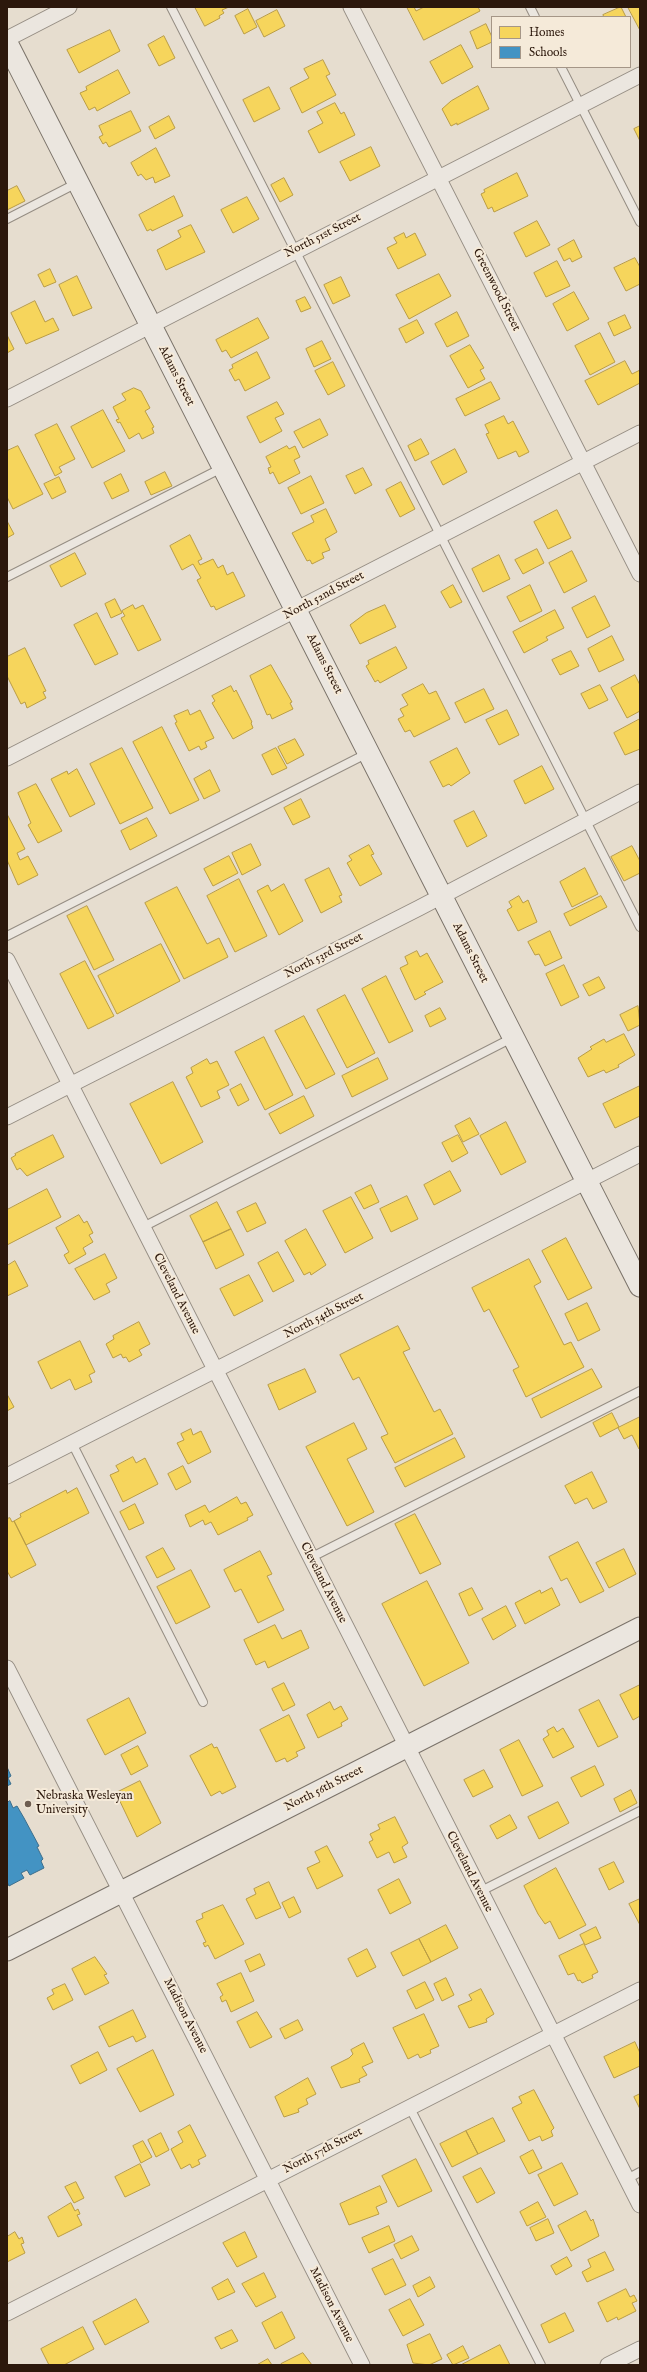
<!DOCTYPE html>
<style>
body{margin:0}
#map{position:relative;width:647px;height:2372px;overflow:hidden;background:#e6ddcf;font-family:"IM FELL English",serif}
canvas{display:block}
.frame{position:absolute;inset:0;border:8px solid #2c180c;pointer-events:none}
.legend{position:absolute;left:491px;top:16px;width:140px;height:52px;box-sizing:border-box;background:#f5ead9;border:1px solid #a59687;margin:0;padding:5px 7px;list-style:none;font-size:12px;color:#2c180c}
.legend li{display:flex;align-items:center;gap:8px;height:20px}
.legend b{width:20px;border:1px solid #a59687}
</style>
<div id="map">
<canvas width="647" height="2372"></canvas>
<div class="frame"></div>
<ul class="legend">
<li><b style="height:11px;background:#f6d55c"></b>Homes</li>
<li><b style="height:11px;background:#4393c3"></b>Schools</li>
</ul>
</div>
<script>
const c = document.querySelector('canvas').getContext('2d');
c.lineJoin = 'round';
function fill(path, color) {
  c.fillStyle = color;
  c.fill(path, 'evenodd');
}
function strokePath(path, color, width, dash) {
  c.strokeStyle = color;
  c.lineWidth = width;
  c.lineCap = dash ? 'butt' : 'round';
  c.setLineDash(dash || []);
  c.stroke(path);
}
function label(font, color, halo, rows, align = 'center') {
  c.font = font + ' "IM FELL English",serif';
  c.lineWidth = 4;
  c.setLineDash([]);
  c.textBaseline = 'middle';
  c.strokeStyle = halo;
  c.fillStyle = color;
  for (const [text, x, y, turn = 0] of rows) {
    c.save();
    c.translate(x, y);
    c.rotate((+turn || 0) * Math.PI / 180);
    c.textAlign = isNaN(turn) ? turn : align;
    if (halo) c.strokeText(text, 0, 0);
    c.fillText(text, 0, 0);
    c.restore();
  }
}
const homes = new Path2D(`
 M195,7H229L222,10L224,13L219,16L220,18L205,26Z
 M407,7H414L416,11L424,7H478L480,11L424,40Z
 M621,7L626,17H604L603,15Z
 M628,7H640V30Z
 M248,9L257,27L244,34L235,16Z
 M277,10L285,26L264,37L256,21Z
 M486,24L492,37V42L477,49L470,32Z
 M110,30L120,51L79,73L67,50Z
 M164,36L175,58L159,66L148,45Z
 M461,45L473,67L442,84L430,62Z
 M323,60L330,74L326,76L336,95L302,113L290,88L309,78L304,69Z
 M118,70L130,93L97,111L95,107L89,110L80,93L87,90L86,87Z
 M478,86L489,109L457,125V123L451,126L442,109L451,101Z
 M269,87L280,109L254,122L243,100Z
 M335,103L341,114L344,112L355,135L319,153L308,131L323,123L317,112Z
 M131,111L141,131L109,147L106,142L103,144L99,137L103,135L99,126Z
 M169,116L175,128L155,139L149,127Z
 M640,126V141L634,129Z
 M371,147L380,166L350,181L340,162Z
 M156,148L170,176L155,183L153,177L146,180L141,174L138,176L131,163Z
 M517,173L528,196L494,212L492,207L488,209L481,194L485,192L484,190Z
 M284,178L293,195L280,202L271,185Z
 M17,186L25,201L7,210V191Z
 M174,196L183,216L152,231L151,229L147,231L139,215Z
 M247,197L259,219L233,233L221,210Z
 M537,221L550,245L526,257L514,233Z
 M191,225L205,252L166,270L157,250L181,237L178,231Z
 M404,233L406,238L415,233L426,255L398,269L387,248L397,243L394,238Z
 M574,240L582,257L572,262L570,258L564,261L558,249Z
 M635,258L640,267V284L626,291L614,268Z
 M557,261L570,286L546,297L534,273Z
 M50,269L56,282L44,287L38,275Z
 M439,274L451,296L409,319L396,295Z
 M77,276L92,308L73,316L59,285Z
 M341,277L350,296L333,304L324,285Z
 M574,292L589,319L567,331L553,304Z
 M305,297L311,308L301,312L296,301Z
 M35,301L45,322L53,318L59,330L26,344L11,313Z
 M457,312L469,336L447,347L435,324Z
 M625,315L631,328L614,336L608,323Z
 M258,318L269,338L231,358L226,350L222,352L216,340Z
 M417,320L424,333L406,343L399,329Z
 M600,333L615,362L590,375L575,346Z
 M7,335L14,349L7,353Z
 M322,341L331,359L314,367L306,349Z
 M470,345L484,368L480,370L485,379L468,388L450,356Z
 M257,352L270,378L245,391L239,379L235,381L229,370L233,368L232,365Z
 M625,361L632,374L640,370V383L598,405L585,381Z
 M333,362L345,386L328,395L315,371Z
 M491,382L500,399L465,416L456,399Z
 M134,388L141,391L150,408L145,411L154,427L152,428L154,433L142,439L139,433L129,439L120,422L118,423L116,420L119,419L113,407L126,400L122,394Z
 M277,402L284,414L275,418L282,431L260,443L247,417Z
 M103,410L125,451L92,468L71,427Z
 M504,416L508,424L513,421L529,452L519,457L516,451L498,459L486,434L489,433L485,425Z
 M320,419L328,435L303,448L294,432Z
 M57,424L75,459L59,467L62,472L55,476L35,435Z
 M421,439L429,454L415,461L408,446Z
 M18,446L43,494L13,509L7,497V451Z
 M287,446L289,449L295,446L300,457L294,460L300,473L279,484L273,472L270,474L268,468L271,467L266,457Z
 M455,449L467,472L443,485L431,462Z
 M363,468L372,485L355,494L346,476Z
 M165,472L172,486L151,495L145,482Z
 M121,474L129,491L112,499L104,483Z
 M311,476L324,503L301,514L288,488Z
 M59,477L66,492L52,499L44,484Z
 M401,482L415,509L400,517L386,490Z
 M326,509L337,532L325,539L330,550L322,553L324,558L312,564L310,560L307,561L292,533L314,522L311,516Z
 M557,510L571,538L548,549L534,522Z
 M7,521L14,534L7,538Z
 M190,535L202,559L198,561L200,565L213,559L218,568L223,565L227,575L233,572L245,596L216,610L214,606L211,607L197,580L201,578L193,564L182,570L170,546Z
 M537,549L544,563L523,574L515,560Z
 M572,551L587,581L564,593L549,563Z
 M75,553L86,574L61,587L50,566Z
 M499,555L510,579L483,592L472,569Z
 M453,585L462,602L450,608L441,592Z
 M530,585L542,611L520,622L507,597Z
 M595,596L610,626L587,638L572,608Z
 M115,599L122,613L111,618L105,604Z
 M133,605L135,609L143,605L161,640L138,651L121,618L125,616L122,611Z
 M385,605L396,627L360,644L350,625L366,613Z
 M555,610L564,628L546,637L548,640L524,653L513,632Z
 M97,613L118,654L95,665L74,625Z
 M612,636L624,660L599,672L588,649Z
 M396,647L407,668L380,683L378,680L375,682L366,666L369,664L368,661Z
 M25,648L46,691L43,692L46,698L27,708L25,702L21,704L7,676V657Z
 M571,651L579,666L560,675L552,660Z
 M271,665L292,702L290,703L293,709L272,719L270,714L267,715L250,676Z
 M635,675L640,685V711L627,718L611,688Z
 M423,684L429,694L436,691L450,719L414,737L410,730L405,732L398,719L404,716L400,709L408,705L402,695Z
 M600,685L608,700L589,709L581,694Z
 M231,686L234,692L236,690L252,722L251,723L253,728L233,739L212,703L215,701L212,696Z
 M484,689L494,709L465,723L455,703Z
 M188,710L190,715L200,710L214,738L205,742L207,747L201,750L199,746L189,751L175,723L177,722L174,716Z
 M507,710L519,735L499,745L486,720Z
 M640,719V749L625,755L614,733Z
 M162,727L199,800L170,814L133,742Z
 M295,739L304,755L287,764L278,747Z
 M122,748L153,808L120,824L90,764Z
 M276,748L287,768L272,775L262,755Z
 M457,748L470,773L451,786L449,784L443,787L430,762Z
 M542,766L554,789L525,804L514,781Z
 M77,769L95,804L70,817L51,779L67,771L68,774Z
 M210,770L220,791L204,799L194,779Z
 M36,784L62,831L38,843L28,825L31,823L18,793Z
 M301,799L310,817L293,825L284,808Z
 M474,811L487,836L467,847L454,821Z
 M7,814L25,849L17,853L20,860L28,856L38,875L18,885L7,860Z
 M147,818L157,836L130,850L121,831Z
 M251,844L261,865L242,875L232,853Z
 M369,845L374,854L371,855L382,874L360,886L347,863L352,860L349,856Z
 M632,846L640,861V873L624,881L611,857Z
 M229,856L238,873L213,886L204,869Z
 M329,868L342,895L339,896L342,902L321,913L305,880Z
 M585,868L598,894L572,907L560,882Z
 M239,879L267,936L235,952L207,896Z
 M284,884L303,921L279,935L257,891L268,885L271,891Z
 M177,887L207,944L219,938L228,957L184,979L145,903Z
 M519,896L523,903L528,900L537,922L518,931L507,910L512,907L509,902Z
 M601,896L607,907L570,926L564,914Z
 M87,906L114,960L94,970L67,916Z
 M550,931L562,958L545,966L539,954L535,955L528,942Z
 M161,944L180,981L117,1014L98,976Z
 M417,951L420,957L427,953L443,982L424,992L426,994L415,1000L400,968L408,964L405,957Z
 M85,961L114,1016L88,1029L60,974Z
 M564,965L579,997L561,1006L546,974Z
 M386,976L413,1031L389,1043L362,989Z
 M599,977L605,988L589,996L583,985Z
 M345,995L375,1053L347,1068L317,1010Z
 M638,1006L640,1025L628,1031L620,1015Z
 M440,1008L446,1019L430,1027L425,1016Z
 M304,1016L335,1074L306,1089L275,1031Z
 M624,1034L635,1055L618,1065L619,1067L606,1073L604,1070L588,1077L578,1058L592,1049L590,1047L604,1039L606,1042Z
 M264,1037L293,1095L265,1110L235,1052Z
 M378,1058L388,1079L352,1097L342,1076Z
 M207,1059L210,1064L217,1061L229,1085L217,1091L220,1098L201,1107L186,1077L193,1073L191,1068Z
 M173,1082L203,1142L161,1164L130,1104Z
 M241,1084L249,1100L238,1106L230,1090Z
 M640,1086V1116L615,1128L603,1104Z
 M304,1096L314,1116L280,1134L269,1114Z
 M470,1118L479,1134L463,1142L455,1126Z
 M506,1122L526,1162L501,1175L480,1136Z
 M53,1135L64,1157L27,1176L20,1168L17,1170L11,1158L16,1155L15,1154Z
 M458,1135L468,1153L452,1162L442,1143Z
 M450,1171L461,1191L434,1205L424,1185Z
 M371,1185L379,1202L364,1209L355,1193Z
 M47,1189L61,1217L7,1245V1210Z
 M407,1196L418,1219L391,1232L380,1209Z
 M351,1197L373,1238L345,1253L323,1211Z
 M217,1202L231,1229L203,1242L190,1216Z
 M256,1203L266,1223L247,1232L237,1212Z
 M79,1215L84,1223L87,1221L93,1233L89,1235L93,1242L83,1248L86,1254L69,1264L64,1255L69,1252L56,1228Z
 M231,1229L244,1255L216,1269L203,1242Z
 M306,1229L326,1265L311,1275L310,1272L304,1275L285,1241Z
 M566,1238L592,1288L568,1300L542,1251Z
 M278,1252L294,1281L273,1292L258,1263Z
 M105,1254L117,1278L106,1284L110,1292L94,1300L75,1269Z
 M529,1259L541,1282L534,1286L564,1345L571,1342L584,1367L526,1397L513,1370L519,1367L489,1309L484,1312L472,1288Z
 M15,1261L28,1286L7,1296V1266Z
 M249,1275L263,1301L234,1316L220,1289Z
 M587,1303L600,1330L578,1341L565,1314Z
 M139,1322L150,1344L139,1350L142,1355L129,1362L126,1357L123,1358L121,1354L113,1358L106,1344L114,1339L113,1336Z
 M398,1326L410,1349L403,1352L434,1412L440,1409L453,1434L395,1463L381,1437L388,1434L359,1377L353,1380L340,1355Z
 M80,1341L95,1372L89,1375L92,1382L75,1390L70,1379L51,1389L38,1362Z
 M305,1369L316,1392L279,1410L268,1385Z
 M592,1369L602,1387L541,1418L532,1399Z
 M8,1396L14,1407L7,1411V1397Z
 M612,1413L619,1427L600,1437L593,1423Z
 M640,1417V1449H639L632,1435L624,1439L618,1428Z
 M354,1423L367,1449L347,1459L374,1512L347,1526L306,1447Z
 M191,1429L193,1435L201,1431L211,1452L188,1464L177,1443L184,1440L181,1434Z
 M455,1438L465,1457L405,1487L395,1468Z
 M133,1457L136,1463L145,1458L158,1484L123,1502L110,1475L119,1471L116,1466Z
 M183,1466L191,1482L176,1490L168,1474Z
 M592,1472L607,1502L593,1509L587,1498L575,1504L565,1486Z
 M77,1488L89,1513L26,1545L14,1521L21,1517L20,1514L66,1490L67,1493Z
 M237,1497L241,1504L246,1502L253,1515L247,1518L248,1520L218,1535L211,1522L205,1525L203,1520L190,1527L185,1515L205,1505L209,1512Z
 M135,1504L144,1523L129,1530L120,1512Z
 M415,1514L441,1564L420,1574L395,1524Z
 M10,1518L12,1522L14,1521L36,1565L11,1578L7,1571V1519Z
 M578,1542L604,1591L580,1603L567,1578L561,1581L549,1557Z
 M163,1548L175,1569L157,1578L146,1557Z
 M624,1549L636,1574L609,1588L596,1563Z
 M260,1551L272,1574L267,1576L284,1610L258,1623L241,1589L235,1592L224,1570Z
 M191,1570L210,1607L176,1624L157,1587Z
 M427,1581L469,1663L424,1686L382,1604Z
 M472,1588L483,1609L469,1616L459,1594Z
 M552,1588L560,1605L525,1624L515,1603L540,1590L541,1593Z
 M506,1606L516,1626L493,1640L482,1619Z
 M275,1625L282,1639L301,1630L309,1648L268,1668L265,1661L256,1665L244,1640Z
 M284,1683L295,1705L283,1711L272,1689Z
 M640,1685V1716L633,1720L620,1695Z
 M129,1698L146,1733L105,1755L87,1720Z
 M599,1700L618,1737L598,1747L579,1710Z
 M330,1702L334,1710L341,1706L348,1719L341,1723L342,1726L318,1738L307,1715Z
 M289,1715L305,1748L296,1752L298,1756L287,1762L285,1758L276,1762L260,1730Z
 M554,1727L557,1732L563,1728L574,1747L553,1758L543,1739L549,1735L547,1731Z
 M519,1740L543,1786L522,1796L500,1750Z
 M212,1744L214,1748L217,1747L236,1787L222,1794L220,1791L211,1796L190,1756Z
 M138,1746L148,1766L131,1775L121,1755Z
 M595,1766L604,1785L581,1797L571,1778Z
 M484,1770L493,1787L473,1797L464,1780Z
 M140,1781L161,1823L137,1837L116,1793Z
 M631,1790L637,1803L620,1812L614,1799Z
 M558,1802L569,1823L539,1839L528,1817Z
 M510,1815L517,1828L497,1839L490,1826Z
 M395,1817L408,1843L402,1847L407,1857L394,1863L389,1852L377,1858L369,1842L373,1840L370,1834L380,1829L378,1825Z
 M327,1846L343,1876L317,1889L307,1868L320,1862L315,1852Z
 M614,1862L624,1882L609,1890L599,1869Z
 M556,1868L586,1925L559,1939L550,1921L545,1924L538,1914L524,1886Z
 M399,1879L411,1903L390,1914L378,1890Z
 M269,1882L281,1908L256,1919L246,1899L256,1894L254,1889Z
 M294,1897L301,1912L289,1918L282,1903Z
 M640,1899V1925L629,1904Z
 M223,1905L244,1944L215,1959L208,1945L205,1947L203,1943L206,1942L196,1921L203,1918L202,1914Z
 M446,1925L458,1948L431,1962L419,1939Z
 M596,1927L601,1938L585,1945L580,1935Z
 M419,1939L431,1962L403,1976L391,1953Z
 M584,1944L598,1972L592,1975L593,1978L582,1983L580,1980L578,1981L574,1973L568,1975L559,1956Z
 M367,1949L376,1967L357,1977L348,1959Z
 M260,1954L265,1965L250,1972L245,1961Z
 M95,1957L107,1974L104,1975L109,1983L85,1995L72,1969Z
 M241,1973L254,2001L231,2012L226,2000L222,2002L220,1997L223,1995L217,1984Z
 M446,1978L454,1995L442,2001L434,1984Z
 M425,1982L434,2000L416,2009L407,1991Z
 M65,1984L73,2000L53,2010L47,1998L54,1994L52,1990Z
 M481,1989L494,2014L486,2019L487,2022L469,2028L458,2006L472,2000L469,1995Z
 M133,2010L146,2037L136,2042L133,2036L109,2047L99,2027Z
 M257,2012L272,2037L250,2048L237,2022Z
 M424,2014L439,2046L430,2050L431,2053L420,2058L418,2054L408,2059L393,2028Z
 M298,2020L303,2030L285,2039L280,2029Z
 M635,2042L640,2053V2066L614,2078L604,2057Z
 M364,2043L373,2062L362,2067L367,2075L359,2079L360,2082L341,2088L331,2067L349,2058L353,2054L351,2050Z
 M153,2050L174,2095L140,2112L117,2069Z
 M98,2052L107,2070L80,2084L71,2066Z
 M308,2078L316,2094L306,2099L308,2104L298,2109L299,2112L284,2117L275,2097Z
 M534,2090L554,2128L551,2131L553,2136L542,2141L540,2136L529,2141L512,2108L522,2103L519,2097Z
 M640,2094V2109L634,2097Z
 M493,2118L505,2141L478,2154L466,2131Z
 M190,2125L206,2156L198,2160L200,2164L192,2168L190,2164L181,2169L171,2149L183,2142L178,2132Z
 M466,2131L478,2154L452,2167L440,2144Z
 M161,2133L169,2150L156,2157L148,2140Z
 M143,2141L152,2157L141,2163L133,2146Z
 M533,2150L542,2168L529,2174L520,2157Z
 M416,2159L432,2191L398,2207L382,2176Z
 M562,2163L578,2194L554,2206L538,2175Z
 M140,2164L150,2185L125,2197L115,2177Z
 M481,2168L495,2193L477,2203L463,2177Z
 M76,2182L84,2198L74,2203L65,2187Z
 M380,2186L387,2202L376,2207L379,2214L349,2225L340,2204Z
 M538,2202L546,2217L527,2226L520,2212Z
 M71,2203L75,2211L78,2209L80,2214L77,2215L82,2225L58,2237L48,2217Z
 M586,2211L591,2221L593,2219L599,2236L571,2251L558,2226Z
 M548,2219L554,2233L536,2241L530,2228Z
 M389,2226L395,2241L369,2253L362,2238Z
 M15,2232L19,2239L22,2237L24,2243L21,2244L25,2253L7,2262V2237Z
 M245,2232L257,2257L237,2267L223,2243Z
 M412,2236L419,2250L401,2259L394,2245Z
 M605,2252L614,2270L587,2282L582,2272L591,2267L588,2260Z
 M567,2257L572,2266L556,2275L551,2266Z
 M393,2259L406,2285L385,2295L372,2269Z
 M264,2273L276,2297L256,2307L242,2284Z
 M430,2277L435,2287L418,2297L413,2286Z
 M228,2279L235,2292L218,2300L212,2288Z
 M626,2289L630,2297L634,2295L637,2301L632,2303L636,2311L618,2320L617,2317L607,2322L598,2303Z
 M136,2299L149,2322L105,2345L93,2322Z
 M410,2299L424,2325L403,2336L389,2310Z
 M282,2312L295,2338L275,2349L262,2323Z
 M565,2313L574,2331L549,2343L541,2325Z
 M83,2327L94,2349L64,2365H49L41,2349Z
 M232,2330L238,2341L221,2349L215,2338Z
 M430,2334L442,2359L429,2365L413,2363L407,2345Z
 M500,2345L510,2365H461Z
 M463,2346L469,2358L453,2365L447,2355Z
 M303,2353L312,2365H281V2364Z
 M268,2359L272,2365H257Z`);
const schools = new Path2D(`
 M7,1767L11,1776L8,1778L11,1784L7,1786Z
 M10,1801L13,1808L17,1806L24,1818L39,1846L37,1847L43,1859L41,1861L44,1868L30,1875L27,1870L21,1873L24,1878L9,1886L7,1882V1803Z`);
const service = new Path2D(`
 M171,7L640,927
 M530,7L535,17
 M561,67L640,222
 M7,219L77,183
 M7,577L222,468
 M7,936L368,753
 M143,1227L512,1038
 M72,1443L203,1702
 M310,1558L640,1391
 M479,1892L640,1811
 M410,2108L541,2365
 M627,2179L640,2172`);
const minor = new Path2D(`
 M351,7L640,574
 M7,39L69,7
 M7,399L640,75
 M7,758L640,433
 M7,960L640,2205
 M7,1117L419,908L640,792
 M7,1476L640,1154
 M7,1668L362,2365
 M7,2313L640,1990
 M608,2365L640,2349`);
const secondary = new Path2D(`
 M7,43L640,1286
 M7,1950L640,1628`);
const markers = [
 [28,1804,4,"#6d5d50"]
];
const streetNames = [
 ["North 51st Street",323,236,-27],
 ["Greenwood Street",496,290,63],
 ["Adams Street",176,376,63],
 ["North 52nd Street",324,596,-28],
 ["Adams Street",324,664,63],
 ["Adams Street",470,953,63],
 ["North 53rd Street",324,956,-27],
 ["Cleveland Avenue",176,1294,63],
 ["North 54th Street",324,1316,-27],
 ["Cleveland Avenue",323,1583,63],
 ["North 56th Street",324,1789,-27],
 ["Cleveland Avenue",469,1872,63],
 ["Madison Avenue",185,2016,63],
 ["North 57th Street",323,2151,-27],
 ["Madison Avenue",331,2305,63]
];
const poiNames = [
 ["Nebraska Wesleyan",36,1797],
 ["University",36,1811]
];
fill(homes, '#f6d55c');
strokePath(homes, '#b99c44', 1);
fill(schools, '#4393c3');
strokePath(schools, '#3c6e8c', 1);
strokePath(service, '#958d83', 10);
strokePath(minor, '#958d83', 17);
strokePath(secondary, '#7a7269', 23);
strokePath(service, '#ebe6df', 8);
strokePath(minor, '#ebe6df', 15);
strokePath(secondary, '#ebe6df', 21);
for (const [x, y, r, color] of markers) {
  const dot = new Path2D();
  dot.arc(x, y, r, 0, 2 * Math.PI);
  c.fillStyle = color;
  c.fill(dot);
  strokePath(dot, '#f5ead9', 1.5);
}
label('12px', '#2c180c', '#f5ead9', streetNames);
label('12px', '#2c180c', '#f5ead9', poiNames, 'left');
</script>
